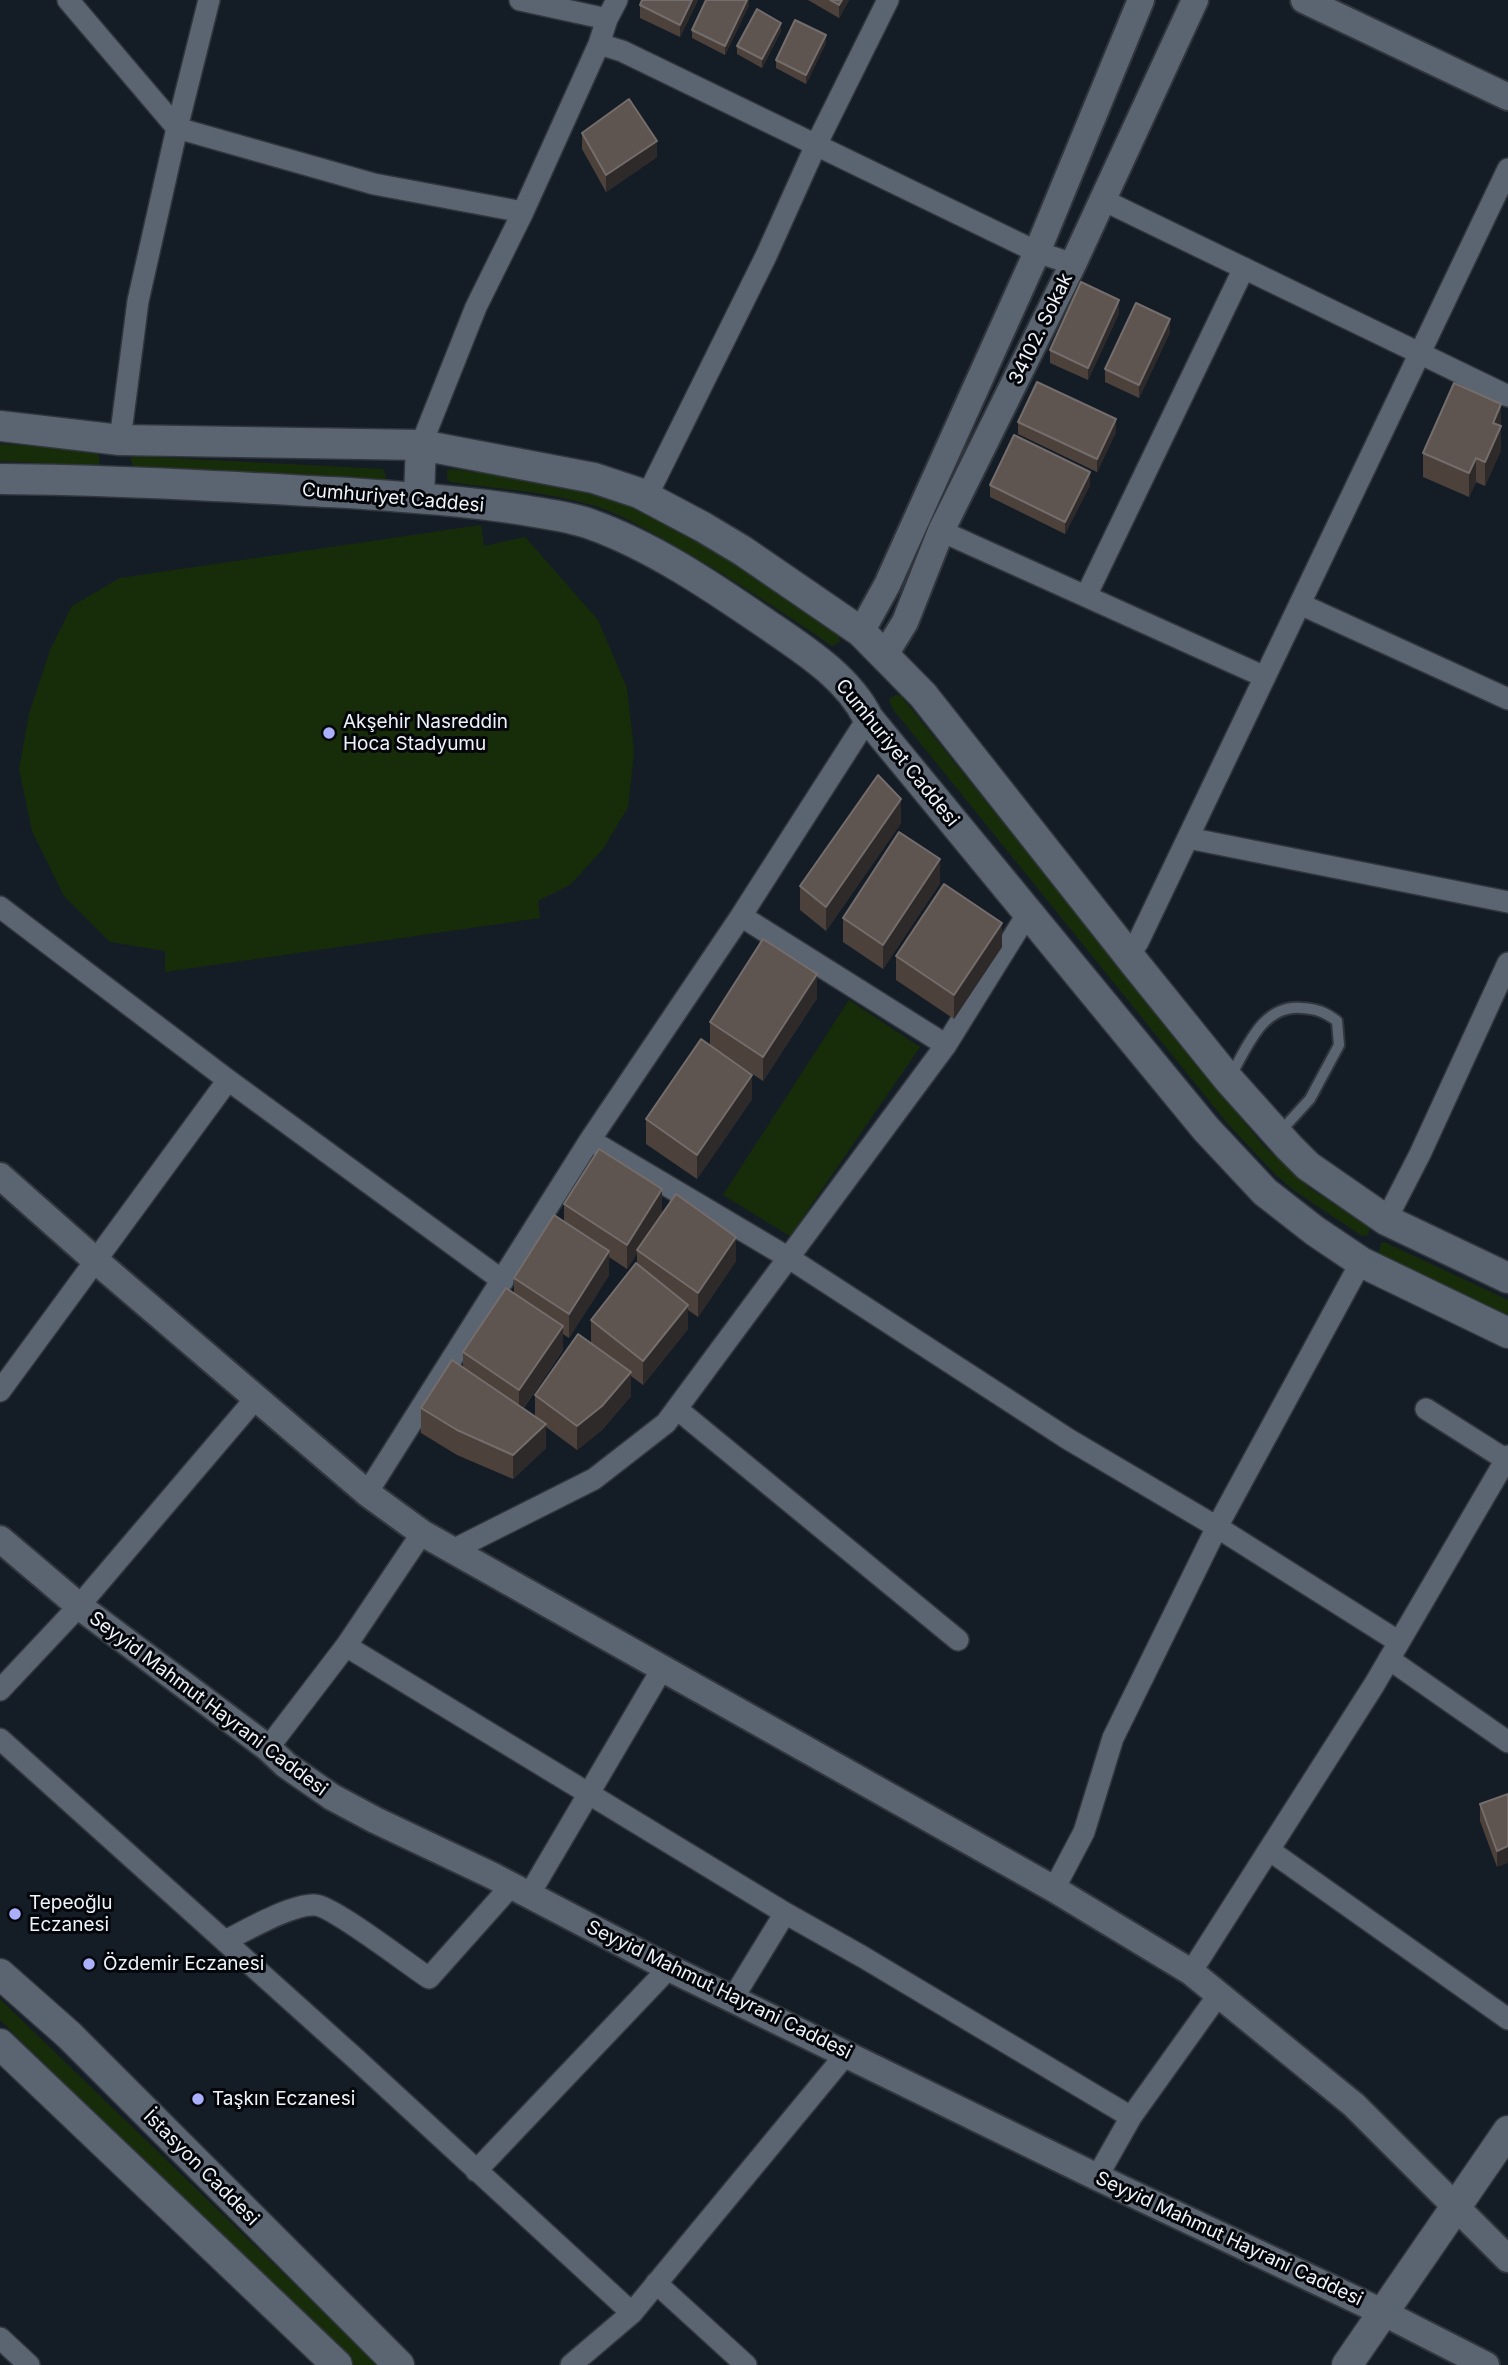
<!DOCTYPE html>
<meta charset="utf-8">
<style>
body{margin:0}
canvas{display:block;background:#141c25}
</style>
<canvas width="1508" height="2365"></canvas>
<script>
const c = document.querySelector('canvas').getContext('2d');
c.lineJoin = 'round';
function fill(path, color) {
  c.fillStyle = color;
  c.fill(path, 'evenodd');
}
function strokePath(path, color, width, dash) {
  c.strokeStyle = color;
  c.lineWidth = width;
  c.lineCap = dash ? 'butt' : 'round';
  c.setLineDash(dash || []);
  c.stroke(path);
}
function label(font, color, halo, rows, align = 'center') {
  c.font = font + ' Inter,sans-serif';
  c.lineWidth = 6;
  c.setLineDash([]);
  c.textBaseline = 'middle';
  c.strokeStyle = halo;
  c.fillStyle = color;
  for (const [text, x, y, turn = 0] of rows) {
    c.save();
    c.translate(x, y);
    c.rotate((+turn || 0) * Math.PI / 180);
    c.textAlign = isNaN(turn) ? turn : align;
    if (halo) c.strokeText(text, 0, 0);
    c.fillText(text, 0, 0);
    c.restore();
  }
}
const green = new Path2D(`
 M0,444L97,450L100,462L97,466L0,461Z
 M134,456L383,469L386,476L385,481L135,470L130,459Z
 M452,469L554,482L618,498L721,556L770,586L838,634L840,642L832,646C780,610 728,576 674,545C649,531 625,516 598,507C551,492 499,489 450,482L447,479V470Z
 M481,525L484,546L525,537L598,620L627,688L634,752L628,807L603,849L571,884L538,901L540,918L165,972V951L110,942L64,896L32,831L19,769L29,714L50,650L72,606L120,578Z
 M896,695L901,696L1263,1145L1312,1190L1370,1226L1368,1235L1362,1236L1292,1189L1275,1174L1228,1124L892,708L889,699Z
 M849,1000L920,1047L790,1236L723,1195Z
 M1384,1242L1508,1300V1319L1381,1258L1379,1253L1381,1243Z
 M0,1999L378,2365H354L0,2020Z`);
const service = new Path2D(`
 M1230,1077C1247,1048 1262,1004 1302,1008C1317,1009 1325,1012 1337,1021L1339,1045L1310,1099L1279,1133`);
const minor = new Path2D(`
 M68,0L177,128L374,184L523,212
 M520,0L607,19
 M599,44L622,51L1037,252L1073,264
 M1103,200L1508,396
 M120,440L138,301L177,128L209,0
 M421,445L476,307L523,212L599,44L607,19L617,0
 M646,498L766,256L816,145L888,0
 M941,531L1265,677
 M1086,596L1244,268
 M1300,604L1508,699
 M1188,838L1508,902
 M0,907L228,1080L503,1281
 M741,916L946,1045
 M1128,955L1138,942L1508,169
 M590,1140L789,1258L1068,1439L1217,1527L1399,1642
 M1386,1220L1420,1154L1508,963
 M0,1391L228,1080
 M677,1409L958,1640
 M1426,1409L1508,1461
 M367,1493L590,1140L741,916L868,718
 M451,1551L594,1479L666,1423L946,1045L1028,913
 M346,1646L785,1913L863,1957L1131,2117
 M1389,1659L1508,1742
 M0,1690L79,1606L256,1398
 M0,1739L356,2059L632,2313
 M268,1748L346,1646L422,1533
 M1269,1850L1508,2019
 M1054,1889L1084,1832L1113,1738L1217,1527L1361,1262
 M529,1895L662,1669
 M225,1941C245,1931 293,1903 315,1905C333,1906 409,1965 429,1978L511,1886
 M1191,1972L1374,1685L1508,1456
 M733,1998L785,1913
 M476,2171L669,1968
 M1097,2177L1131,2117L1219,1994
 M656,2283L746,2365
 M0,2338L29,2365
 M571,2365L632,2313L847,2053`);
const tertiary = new Path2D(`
 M1304,0L1508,97
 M861,632L887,585L1037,252L1141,0
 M884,656L905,622L941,531L1073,264L1195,0
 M0,1176L95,1260L367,1493L422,1533L1054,1889L1191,1972L1354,2105L1508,2259
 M0,1539L79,1606L268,1748L286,1765L332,1797L375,1820L491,1875L669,1968L1097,2177L1382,2312L1486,2365`);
const secondary = new Path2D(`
 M0,426L120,440L421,445L594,478L639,493L703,527L743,551L861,632L923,695L1137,966L1229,1080L1289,1147L1308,1166L1386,1220L1508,1278
 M0,479C117,480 233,487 349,493C407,497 465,501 523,510C545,514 568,516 590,524C652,546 711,586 765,623C803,649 848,677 868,718L1206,1129L1265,1192L1315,1231L1361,1262L1508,1333
 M419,497L421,445
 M0,1974L69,2035L399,2365
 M0,2044L337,2365
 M1347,2365L1508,2131`);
const wall = new Path2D(`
 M698,0L680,37L640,18V5Z
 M749,0V5L725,55L692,38V30Z
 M808,0H849L839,18Z
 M781,31L762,68L737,54V46Z
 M826,43L806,84L776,68V60Z
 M582,133L657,157L606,192L582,149Z
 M1119,313L1088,380L1050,363V350Z
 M1170,332L1139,398L1105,382V369Z
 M1018,422L1116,432L1097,472L1018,434Z
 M1501,428V450L1485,486L1476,482L1469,497L1423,477V453Z
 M990,485H1090L1065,534L990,497Z
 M901,823L826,931L800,910V886Z
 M940,883L883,969L843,942V918Z
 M1002,947L954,1019L896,980V956Z
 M817,998L763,1081L724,1055L752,1099L697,1179L646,1144V1119L710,1046V1022Z
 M564,1204L662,1213L655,1225L736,1261L698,1317L688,1310V1329L643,1385L631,1376V1396L602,1430L577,1450L546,1427V1448L513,1479L457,1455L421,1433V1408L463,1368V1352L514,1293V1278L564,1221ZM637,1253V1264L591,1320V1343L535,1395V1417L523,1409L563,1350V1334L569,1338L609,1275V1257L627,1269Z
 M1508,1794L1497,1867L1480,1821V1804Z`);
const shadedWall = new Path2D(`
 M692,0H698L680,37V25Z
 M747,0H749V5L725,55V46Z
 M842,0H849L839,18V5Z
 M781,23V31L762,68V59Z
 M826,35V43L806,84V75Z
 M657,141V157L606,192V175Z
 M1119,300V313L1088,380V368Z
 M1170,319V332L1139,398V385Z
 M1501,404V450L1485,486V462L1493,423Z
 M1116,419V432L1097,472V459Z
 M1476,458V482L1469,497V473Z
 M1090,472V485L1065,534V522Z
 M901,799V823L826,931V907Z
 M940,859V883L883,969V945Z
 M1002,923V947L954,1019V995Z
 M817,974V998L763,1081V1057Z
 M752,1075V1099L697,1179V1155Z
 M662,1189V1213L639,1251L637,1250V1253L627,1269V1245Z
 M736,1237V1261L698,1317V1293Z
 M609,1251V1275L569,1338V1314Z
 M688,1305V1329L643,1385V1361Z
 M563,1326V1350L519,1414V1390Z
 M631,1372V1396L602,1430L577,1450V1426Z
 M546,1424V1448L513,1479V1455Z
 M1508,1846V1863L1497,1867V1851Z`);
const building = new Path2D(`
 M642,0H692L680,25L640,5Z
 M706,0H747L725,46L692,30Z
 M830,0H842L839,5Z
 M757,9L781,23L762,59L737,46Z
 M795,20L826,35L806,75L776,60Z
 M629,99L657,141L606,175L582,133Z
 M1081,282L1119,300L1088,368L1050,350Z
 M1136,303L1170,319L1139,385L1105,369Z
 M1037,382L1116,419L1097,459L1018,422Z
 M1454,383L1501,404L1493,423L1501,426L1485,462L1476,458L1469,473L1423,453Z
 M1014,435L1090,472L1065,522L990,485Z
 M878,775L901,799L826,907L800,886Z
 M899,832L940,859L883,945L843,918Z
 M944,884L1002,923L954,995L896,956Z
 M763,939L817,974L763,1057L710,1022Z
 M701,1039L752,1075L697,1155L646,1119Z
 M599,1149L662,1189L627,1245L564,1204Z
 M676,1194L736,1237L698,1293L637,1250Z
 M554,1215L609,1251L569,1314L514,1278Z
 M636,1263L688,1305L643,1361L591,1320Z
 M506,1288L563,1326L519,1390L463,1352Z
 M578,1334L631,1372L602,1406L577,1426L535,1395Z
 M452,1360L546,1424L513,1455L457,1430L421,1408Z
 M1508,1794V1846L1497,1851L1480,1804Z`);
const markers = [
 [329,733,7,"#aab0fb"],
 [15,1914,7,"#aab0fb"],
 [89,1964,7,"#aab0fb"],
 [198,2099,7,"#aab0fb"]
];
const streetNames = [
 ["34102. Sokak",1041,329,-64],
 ["Cumhuriyet Caddesi",393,498,5],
 ["Cumhuriyet Caddesi",897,753,51],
 ["Seyyid Mahmut Hayrani Caddesi",208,1704,37],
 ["Seyyid Mahmut Hayrani Caddesi",719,1990,26],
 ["İstasyon Caddesi",201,2168,45],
 ["Seyyid Mahmut Hayrani Caddesi",1229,2239,25]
];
const poiNames = [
 ["Akşehir Nasreddin",343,722],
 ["Hoca Stadyumu",343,744],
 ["Tepeoğlu",29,1903],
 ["Eczanesi",29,1925],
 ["Özdemir Eczanesi",103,1964],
 ["Taşkın Eczanesi",212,2099]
];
fill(green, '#172d09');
strokePath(service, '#31363d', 14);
strokePath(minor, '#31363d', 24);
strokePath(tertiary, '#31363d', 30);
strokePath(secondary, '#31363d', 33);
strokePath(service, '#5b6571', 10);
strokePath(minor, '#5b6571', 21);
strokePath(tertiary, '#5b6571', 26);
strokePath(secondary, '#5b6571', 30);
fill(wall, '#4c413b');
fill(shadedWall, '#2e2a2a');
fill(building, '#5e5450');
strokePath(building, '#746d6b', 2);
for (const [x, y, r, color] of markers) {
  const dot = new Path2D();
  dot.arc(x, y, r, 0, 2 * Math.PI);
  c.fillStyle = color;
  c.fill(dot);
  strokePath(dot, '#04060a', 2.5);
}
label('19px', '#eef4fb', '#04060a', streetNames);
label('19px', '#eef4fb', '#04060a', poiNames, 'left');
</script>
